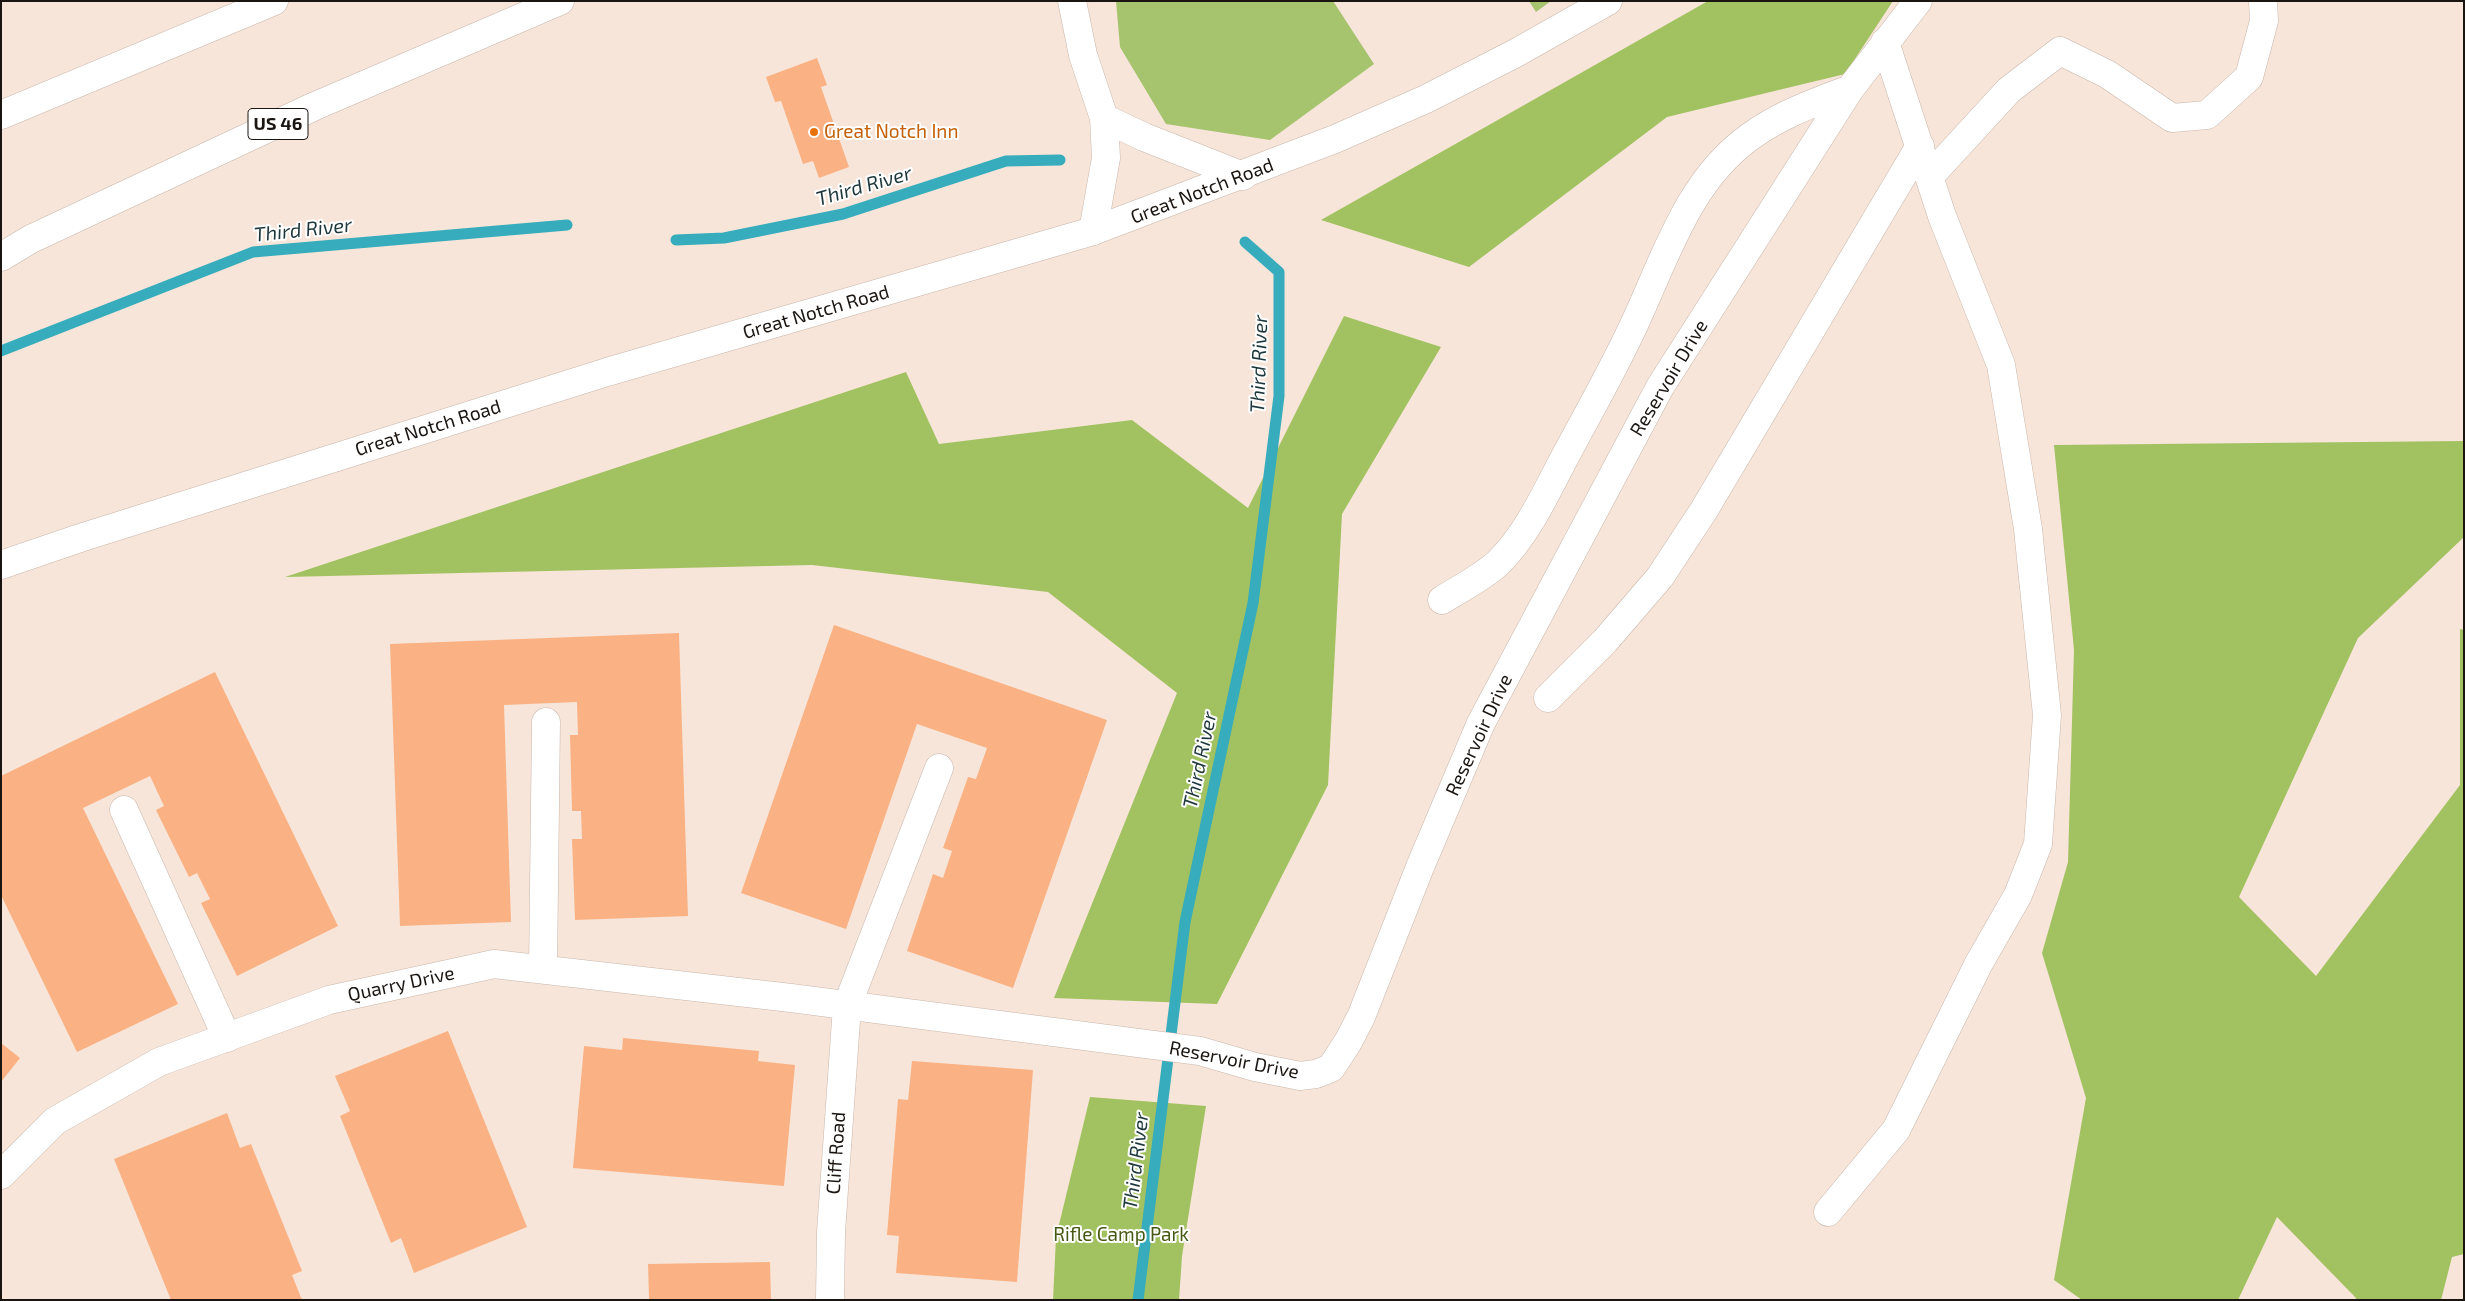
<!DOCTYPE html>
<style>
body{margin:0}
#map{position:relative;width:2465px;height:1301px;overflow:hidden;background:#f7e5d9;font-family:"Exo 2",sans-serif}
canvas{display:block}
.frame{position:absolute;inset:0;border:2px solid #1b1511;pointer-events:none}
</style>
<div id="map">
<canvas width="2465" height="1301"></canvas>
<div class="frame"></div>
</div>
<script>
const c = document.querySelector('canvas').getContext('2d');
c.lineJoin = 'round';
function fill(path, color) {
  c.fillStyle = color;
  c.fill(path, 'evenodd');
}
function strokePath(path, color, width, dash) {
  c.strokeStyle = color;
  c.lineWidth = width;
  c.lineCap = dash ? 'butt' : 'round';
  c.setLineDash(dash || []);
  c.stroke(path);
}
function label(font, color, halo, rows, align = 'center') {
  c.font = font + ' "Exo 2",sans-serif';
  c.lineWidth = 4;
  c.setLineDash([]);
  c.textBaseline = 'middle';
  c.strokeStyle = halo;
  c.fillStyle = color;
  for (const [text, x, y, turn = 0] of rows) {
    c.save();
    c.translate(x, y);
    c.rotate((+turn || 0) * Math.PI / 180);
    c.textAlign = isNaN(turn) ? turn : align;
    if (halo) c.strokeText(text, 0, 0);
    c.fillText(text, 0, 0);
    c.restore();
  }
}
const green = new Path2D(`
 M1116,1H1333L1374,64L1270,140L1166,124L1120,47Z
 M1529,1H1551L1536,12Z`);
const forest = new Path2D(`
 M1708,1H1893L1845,74L1667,117L1469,267L1321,220Z
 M1344,316L1441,347L1342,514L1328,785L1217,1004L1054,998L1177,693L1048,592L812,565L285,577L906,372L939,444L1132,420L1248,508Z
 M2464,441V537L2358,638L2239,897L2316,976L2460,785V629L2464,630V1254L2452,1257L2441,1300H2355L2356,1298L2277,1217L2238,1300H2082L2054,1280L2086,1098L2042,953L2068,862L2074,650L2054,445Z
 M1090,1097L1206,1106L1182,1256L1179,1300H1053L1056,1237Z`);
const stream = new Path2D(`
 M676,240L724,238L843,214L1006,161L1060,160
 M1,351L253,252L567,225
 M1138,1300L1185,922L1253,603L1279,396V272L1245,242`);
const building = new Path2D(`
 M817,58L827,85L821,87L849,167L819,178L813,161L803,164L781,101L775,102L766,77Z
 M834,625L1107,720L1013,988L907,951L933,874L943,878L952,851L943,848L968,777L976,779L987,748L917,724L846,929L741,893Z
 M679,633L688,916L575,920L572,839H582L581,811H572L570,735H578L577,702L504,705L511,922L400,926L390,644Z
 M215,672L338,926L237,976L201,903L210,899L197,873L189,877L156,810L164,806L150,776L83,808L178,1004L77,1052L1,895V776Z
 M448,1031L527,1227L414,1273L401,1238L391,1243L340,1116L350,1111L335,1076Z
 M623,1038L759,1051L758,1061L795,1065L784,1186L573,1168L584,1046L622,1050Z
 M1,1043L20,1058L1,1082Z
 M912,1061L1033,1070L1017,1282L896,1273L899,1236L887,1235L898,1099L908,1100Z
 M227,1113L240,1148L251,1144L302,1271L292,1275L302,1300H171L114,1159Z
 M770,1262L771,1300H649L648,1264Z`);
const minor = new Path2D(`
 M1930,176L2009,90L2060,51L2107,74L2172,118L2207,115L2249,77L2264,21L2263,1
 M1,565L80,538L607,372L1093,231L1335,139L1426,99L1514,54L1608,1
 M1442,600C1459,589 1485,576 1499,562C1529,532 1547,490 1567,453C1591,408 1617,363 1638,316C1667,252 1691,178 1751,136C1781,114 1816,102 1850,89
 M1548,698L1605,641L1660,577L1704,510L1920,146
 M124,810L227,1038
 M543,969L546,722
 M1,1175L55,1121L159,1062L329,1000L494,964L791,998L1200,1051L1255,1067L1300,1076L1316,1074L1331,1068L1348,1042L1361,1017L1420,867L1481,723L1660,387L1850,89L1918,1
 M1828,1212L1896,1130L1979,963L2018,895L2038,844L2047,715L2028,529L2001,365L1942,216L1885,42
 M830,1300L831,1232L847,1006L939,768`);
const highway = new Path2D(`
 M1072,1L1083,55L1104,118L1106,158L1093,231
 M1,115L274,1
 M1104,118L1144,137L1243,176
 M1,257L31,239L315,106L560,1`);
const markers = [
 [814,132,5,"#e8710a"]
];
const shields = [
 [278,124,60]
];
const shieldNames = [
 ["US 46",278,124]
];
const foodNames = [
 ["Great Notch Inn",824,132]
];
const streetNames = [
 ["Great Notch Road",1202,191,-21],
 ["Great Notch Road",816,312,-16],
 ["Reservoir Drive",1669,378,-59],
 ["Great Notch Road",428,428,-17],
 ["Reservoir Drive",1479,735,-65],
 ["Quarry Drive",401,984,-12],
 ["Reservoir Drive",1234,1060,11],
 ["Cliff Road",836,1153,-86]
];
const parkNames = [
 ["Rifle Camp Park",1121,1235]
];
const waterNames = [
 ["Third River",864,186,-16],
 ["Third River",303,230,-6],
 ["Third River",1259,364,-88],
 ["Third River",1200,760,-78],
 ["Third River",1136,1161,-83]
];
fill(green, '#a6c36e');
fill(forest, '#a2c261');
strokePath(stream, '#36acbc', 11);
fill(building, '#fab284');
strokePath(minor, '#c8b6ab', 29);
strokePath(highway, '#c8b6ab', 29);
strokePath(minor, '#fff', 28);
strokePath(highway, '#fff', 28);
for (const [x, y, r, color] of markers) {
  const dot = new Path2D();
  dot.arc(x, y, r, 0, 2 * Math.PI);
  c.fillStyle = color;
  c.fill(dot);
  strokePath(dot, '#fff', 2);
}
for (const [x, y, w] of shields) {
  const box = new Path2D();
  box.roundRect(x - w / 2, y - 15.5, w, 31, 4);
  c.fillStyle = '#fff';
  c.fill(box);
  strokePath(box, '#1b1511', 1);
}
label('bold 18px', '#1b1511', null, shieldNames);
label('19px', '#c56008', '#fff', foodNames, 'left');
label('19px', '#1b1511', '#fff', streetNames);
label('19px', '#465914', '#fff', parkNames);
label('italic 20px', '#1e373b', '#fff', waterNames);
</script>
